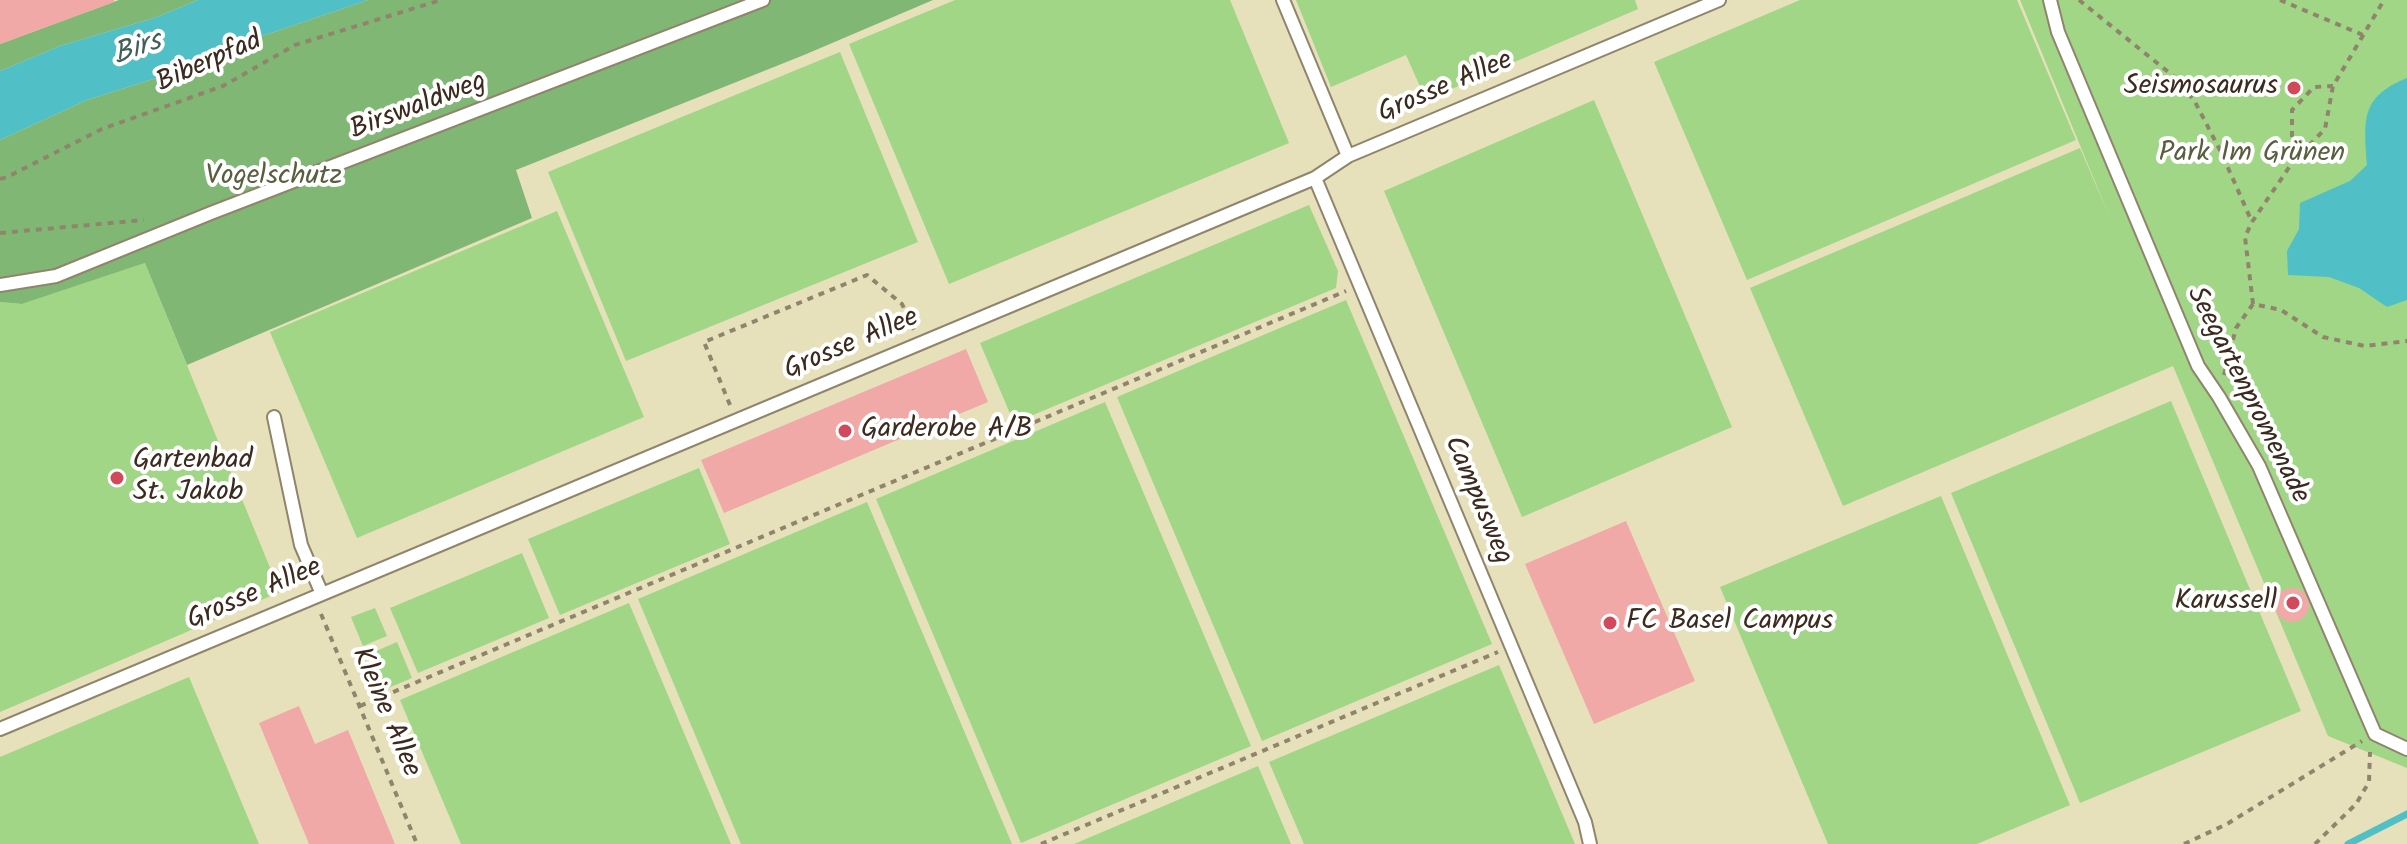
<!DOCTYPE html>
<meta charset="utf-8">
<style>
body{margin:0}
canvas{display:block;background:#e6e0bb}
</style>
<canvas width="2407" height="844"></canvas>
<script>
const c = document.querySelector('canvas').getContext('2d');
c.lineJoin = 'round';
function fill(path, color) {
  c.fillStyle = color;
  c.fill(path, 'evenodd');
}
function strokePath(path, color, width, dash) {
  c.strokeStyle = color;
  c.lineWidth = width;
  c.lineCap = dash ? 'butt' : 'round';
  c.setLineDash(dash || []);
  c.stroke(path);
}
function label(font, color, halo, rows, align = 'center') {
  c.font = font + ' Kalam,sans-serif';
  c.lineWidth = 8;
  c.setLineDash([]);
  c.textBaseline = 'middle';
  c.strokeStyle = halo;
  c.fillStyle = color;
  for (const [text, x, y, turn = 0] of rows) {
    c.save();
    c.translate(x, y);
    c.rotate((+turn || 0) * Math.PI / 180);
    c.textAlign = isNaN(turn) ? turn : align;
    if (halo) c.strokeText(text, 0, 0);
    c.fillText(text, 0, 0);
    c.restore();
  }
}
const green = new Path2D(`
 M955,0H1230L1289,143L949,284L849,44Z
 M1296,0H1635L1638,9L1426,100L1406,55L1331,87Z
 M1800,0H2017L2076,140L1747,280L1654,62Z
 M2020,0H2407V768L2328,736L2173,366L1843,506L1750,288L2080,148L2110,218Z
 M840,52L918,242L626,361L548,172Z
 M1594,100L1732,427L1522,517L1384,191Z
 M1309,205L1338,271L1336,288L1014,423L980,343Z
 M557,211L644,417L357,538L270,332Z
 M145,263L280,592L0,712V302L22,304Z
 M1346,300L1492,644L1262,741L1117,397Z
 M2171,401L2301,711L2080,803L1951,493Z
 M1105,402L1251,746L1021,843L876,499Z
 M699,468L730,544L560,615L528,539Z
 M1941,496L2070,805L1977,844H1828L1720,587Z
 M867,502L1012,844H741L638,599Z
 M522,553L549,618L418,673L390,608Z
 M629,603L731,844H461L400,700Z
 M375,608L387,636L363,646L351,617Z
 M397,642L412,678L381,691L367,655Z
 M1499,665L1575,844H1304L1269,762Z
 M189,677L259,844H0V757Z
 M1258,766L1291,844H1074Z`);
const forest = new Path2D(`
 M119,0H198L157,17L60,46L0,71V44Z
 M368,0H933L804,55L516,170L532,218L187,365L145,263L22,304L0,302V140L87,100L182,70L224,49Z`);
const water = new Path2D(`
 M198,0H368L224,49L182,70L87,100L0,140V71L60,46L157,17Z
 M2407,78V300L2387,307L2359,288L2329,277L2288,275L2287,251L2299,229L2300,203L2350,181L2367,165C2364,120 2360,97 2407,78Z`);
const stream = new Path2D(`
 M2348,844L2407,814`);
const building = new Path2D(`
 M0,0H114V2L0,44Z
 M966,349L988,402L724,513L701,460Z
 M1626,521L1695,681L1594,724L1525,564Z
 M2275 605a17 17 0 1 1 34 0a17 17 0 1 1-34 0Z
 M299,706L315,744L348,730L395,844H309L259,723Z`);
const path = new Path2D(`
 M2079,0L2172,75L2194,100L2221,152L2252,222
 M2280,0L2363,35
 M2292,161V110L2314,87L2333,86
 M0,179L7,177L102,129L223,86L295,45L441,0
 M0,233L144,220
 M2253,304L2245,237L2252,222L2292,163L2325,129L2333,86L2384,0
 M2224,375L2236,328L2253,304L2281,310L2323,337L2365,346L2407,341
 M730,405L704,342L867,275L902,304L914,330
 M321,614L417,844
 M360,706L1346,291
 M1041,844L1498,652
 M2184,844L2227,824L2362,741
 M2315,844L2356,804L2369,782L2370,752`);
const lane = new Path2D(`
 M1283,0L1348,156
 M2050,0L2058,32L2198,366L2219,397L2259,466L2375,734L2407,749
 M1315,178L1585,822L1590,844
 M0,285L56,276L211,213L763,0
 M274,417L301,545L322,594
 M0,729L1315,178L1348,156L1719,0`);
const markers = [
 [2294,88,8,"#d1495b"],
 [845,431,8,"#d1495b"],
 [117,478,8,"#d1495b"],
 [2293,603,8,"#d1495b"],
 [1610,623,8,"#d1495b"]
];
const streetNames = [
 ["Biberpfad",210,64,-24],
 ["Grosse Allee",1446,89,-23],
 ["Birswaldweg",419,108,-21],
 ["Grosse Allee",852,346,-23],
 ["Seegartenpromenade",2246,396,63],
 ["Campusweg",1476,501,67],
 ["Grosse Allee",255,596,-23],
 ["Kleine Allee",384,713,67]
];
const poiNames = [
 ["Seismosaurus",2278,88,"right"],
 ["Garderobe A/B",861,431],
 ["Gartenbad",133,462],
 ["St. Jakob",133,494],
 ["Karussell",2277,603,"right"],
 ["FC Basel Campus",1626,623]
];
const parkNames = [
 ["Park Im Grünen",2252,155],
 ["Vogelschutz",274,178]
];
const waterNames = [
 ["Birs",138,51,-20]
];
fill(green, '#a1d687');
fill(forest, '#80b774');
fill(water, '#50bfc6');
strokePath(stream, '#50bfc6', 7);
fill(building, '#f1a9a7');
strokePath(lane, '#90856c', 16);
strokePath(path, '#90856c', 4, [6, 6]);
strokePath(lane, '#fff', 12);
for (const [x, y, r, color] of markers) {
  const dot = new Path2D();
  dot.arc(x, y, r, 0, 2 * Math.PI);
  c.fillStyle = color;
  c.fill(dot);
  strokePath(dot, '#fff', 3);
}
label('28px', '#3b2a1e', '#fff', streetNames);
label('28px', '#3b2a1e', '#fff', poiNames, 'left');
label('28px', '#5a5e3e', '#fff', parkNames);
label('italic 30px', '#425e59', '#fff', waterNames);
</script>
